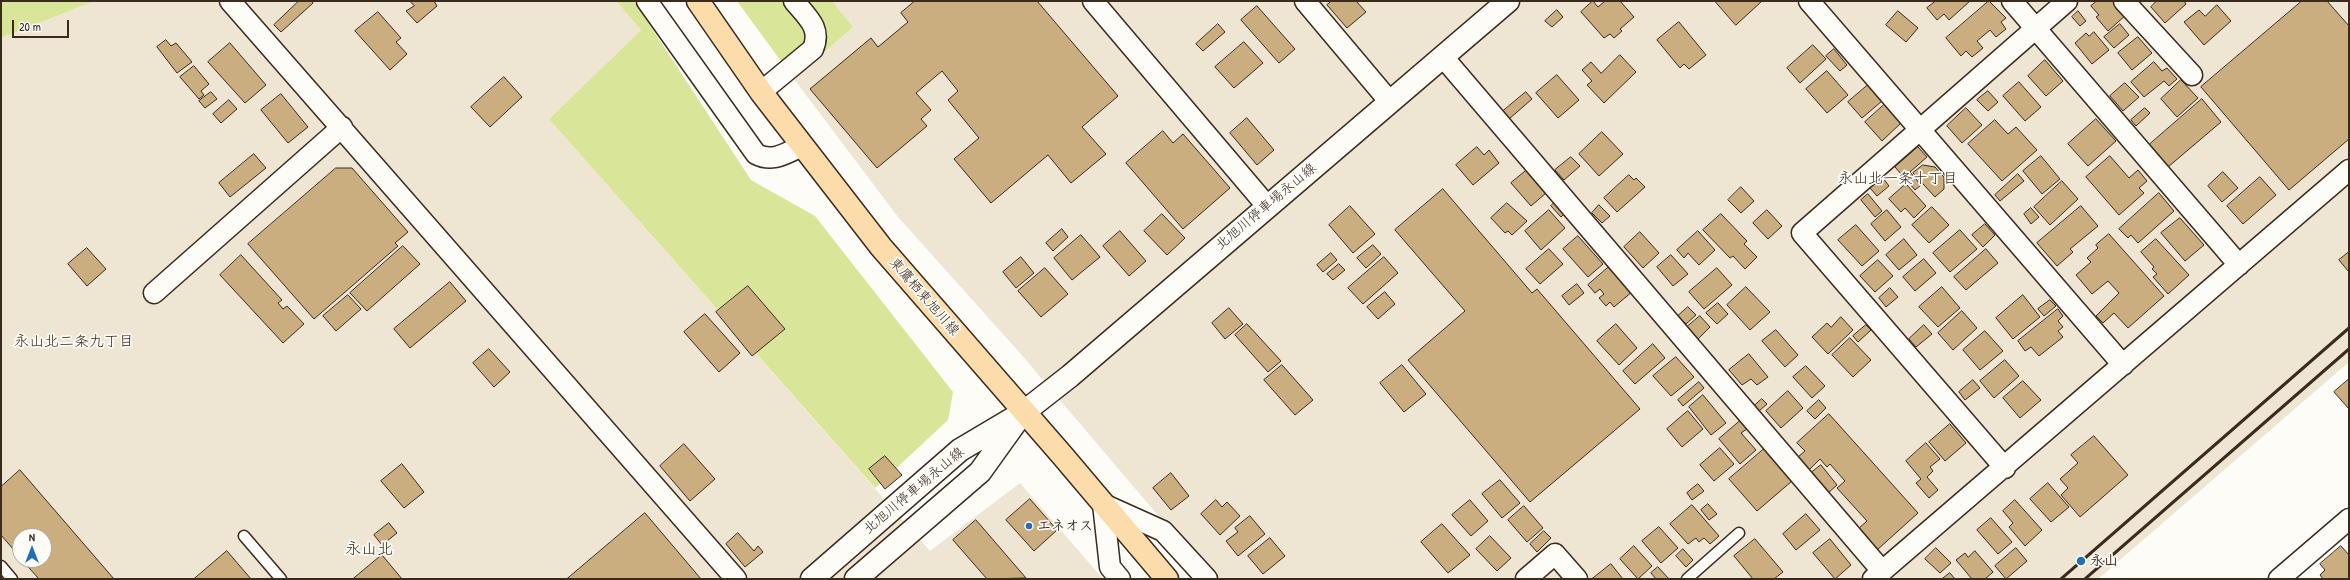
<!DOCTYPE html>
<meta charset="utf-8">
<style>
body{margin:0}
#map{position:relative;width:2350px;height:580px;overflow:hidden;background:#fdfcf7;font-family:"Patrick Hand",sans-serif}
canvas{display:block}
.frame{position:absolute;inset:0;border:2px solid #3b2a1e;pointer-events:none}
.north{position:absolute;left:12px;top:528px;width:40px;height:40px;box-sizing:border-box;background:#fdfcf7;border:1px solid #afa8a0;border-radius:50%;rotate:0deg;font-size:11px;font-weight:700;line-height:16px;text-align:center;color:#3b2a1e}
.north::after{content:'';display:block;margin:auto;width:14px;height:18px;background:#1f6fb2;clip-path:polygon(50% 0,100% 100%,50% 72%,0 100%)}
.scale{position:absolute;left:12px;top:20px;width:57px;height:18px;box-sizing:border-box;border:2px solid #3b2a1e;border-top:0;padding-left:5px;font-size:12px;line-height:14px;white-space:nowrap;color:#3b2a1e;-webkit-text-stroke:3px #fdfcf7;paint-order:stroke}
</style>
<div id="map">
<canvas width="2350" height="580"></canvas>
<div class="frame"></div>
<div class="north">N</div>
<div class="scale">20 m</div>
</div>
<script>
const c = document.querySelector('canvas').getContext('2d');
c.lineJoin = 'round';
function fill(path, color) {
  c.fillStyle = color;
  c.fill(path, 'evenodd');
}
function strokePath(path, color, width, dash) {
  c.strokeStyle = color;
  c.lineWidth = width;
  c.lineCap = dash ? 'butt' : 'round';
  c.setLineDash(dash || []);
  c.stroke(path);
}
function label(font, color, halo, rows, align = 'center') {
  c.font = font + ' "Patrick Hand","Klee One",sans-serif';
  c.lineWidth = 3.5;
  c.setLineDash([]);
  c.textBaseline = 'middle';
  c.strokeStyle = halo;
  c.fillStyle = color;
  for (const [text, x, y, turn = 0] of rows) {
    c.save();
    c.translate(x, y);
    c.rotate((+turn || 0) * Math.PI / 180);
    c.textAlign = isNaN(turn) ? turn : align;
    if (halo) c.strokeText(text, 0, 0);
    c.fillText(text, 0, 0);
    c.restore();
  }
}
const built = new Path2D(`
 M95,1H616L641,30L549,119L930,551L1020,483L1103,579H1V38ZM20,536H44V560H20Z
 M832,1H2349V362L2098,579H1212L1020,353L898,217L794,79L853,27Z`);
const green = new Path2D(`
 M1,1H95L1,38Z
 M616,1H634L751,180L815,216L953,392L948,420L875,488L549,119L641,30Z
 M737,1H832L853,27L794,79Z`);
const building = new Path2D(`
 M299,1H312L313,3L281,32L274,25Z
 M410,1H434L437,6L417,23L406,11L414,6Z
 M915,1H1037L1118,96L1082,127L1106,154L1071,183L1048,155L991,203L954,159L979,138L948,100L958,91L942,71L916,93L931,110L921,119L927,126L877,168L810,89L871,38L878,47L908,22L901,13Z
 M1332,1H1356L1366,12L1347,28L1327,5Z
 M1593,1L1598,7L1605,1H1620L1634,17L1620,29L1622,31L1614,38L1610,34L1604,38L1581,12Z
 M1715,1H1762L1736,25Z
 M1936,1H1970L1949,20L1944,14L1937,20L1927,8Z
 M1989,1L2006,18L2001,22L2006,29L1996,37L1990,30L1977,41L1983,48L1972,57L1966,51L1961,56L1946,38Z
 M2097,1H2113L2126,15L2108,31L2096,17L2099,15L2091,6Z
 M2157,1H2184L2186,4L2165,23L2151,7Z
 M2302,1H2327L2349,26V139L2289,190L2201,87Z
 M2217,5L2231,21L2204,45L2184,22L2199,10L2205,16Z
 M1257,6L1295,49L1279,63L1241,20Z
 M1557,10L1563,17L1552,27L1545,21Z
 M1898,11L1918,28L1906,42L1886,25Z
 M2078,11L2086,21L2080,26L2072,17Z
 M378,12L401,38L396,42L407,54L390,70L355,31Z
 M1679,22L1706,55L1689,69L1684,64L1680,68L1657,40Z
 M1218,24L1225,32L1203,51L1196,44Z
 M2120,24L2129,35L2114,48L2104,37Z
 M2094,32L2109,50L2092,64L2075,43L2086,33L2089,36Z
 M2138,37L2152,53L2132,70L2118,53Z
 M166,40L171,46L176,43L192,62L177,73L157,47Z
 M1244,42L1263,63L1234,88L1215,67Z
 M230,43L266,85L245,103L208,62Z
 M1813,45L1826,59L1800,83L1787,68Z
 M1834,49L1847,65L1840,71L1826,56Z
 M1620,55L1636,72L1604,103L1587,85L1592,81L1582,70L1591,62L1601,73Z
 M2045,60L2063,81L2046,96L2028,76Z
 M2154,62L2162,71L2167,68L2177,79L2169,86L2164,81L2144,97L2131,82Z
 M194,66L209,84L201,91L204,95L199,99L180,77Z
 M1827,71L1848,95L1827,113L1806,89Z
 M1557,75L1579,100L1558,118L1536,93Z
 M504,77L522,97L490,127L471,107Z
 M2181,80L2198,98L2177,117L2161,99Z
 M2019,82L2041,107L2025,121L2003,96Z
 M2125,83L2139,97L2123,111L2110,96Z
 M1868,85L1882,101L1862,118L1848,102Z
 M1988,91L1998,102L1988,111L1977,100Z
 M211,92L217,99L205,108L199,101Z
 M1526,92L1532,99L1509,119L1502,112Z
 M281,94L308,127L288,143L261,110Z
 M2202,99L2221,122L2168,167L2149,145Z
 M229,100L237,109L221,123L213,114Z
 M1885,104L1901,123L1882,141L1865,122Z
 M1966,108L1982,125L1962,143L1947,126Z
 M2145,108L2150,113L2136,126L2131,120Z
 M1247,118L1274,150L1257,165L1230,133Z
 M2096,119L2116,141L2088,166L2068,144Z
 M1995,120L2008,134L2016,127L2037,150L2002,181L1968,144Z
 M1163,131L1173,143L1183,134L1230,188L1183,229L1126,163Z
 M1602,132L1623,154L1599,176L1579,154Z
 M1477,147L1484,155L1489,150L1499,163L1473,185L1456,165Z
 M1918,147L1927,157L1910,172L1921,185L1915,190L1895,167Z
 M254,154L266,168L230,197L219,183Z
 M2041,156L2060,179L2042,194L2023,171Z
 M2110,156L2129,178L2138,170L2147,181L2139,188L2144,193L2119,215L2086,177Z
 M1571,157L1580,166L1564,180L1555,170Z
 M1923,165L1935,167L1944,177V189L1935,197L1913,173Z
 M336,168H352L408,232L395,243L398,246L314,319L248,244Z
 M1527,170L1546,193L1531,206L1511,183Z
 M2223,172L2238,188L2222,202L2208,186Z
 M2018,174L2024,181L2000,201L1995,195Z
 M1629,175L1634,180L1636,178L1645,187L1617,212L1604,198Z
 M2260,177L2276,195L2243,224L2227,206Z
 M1883,178L1889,186L1877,196L1870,188Z
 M2062,181L2078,199L2050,225L2034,207Z
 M1906,184L1926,206L1914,218L1905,208L1901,212L1889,199Z
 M1741,187L1754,201L1741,213L1728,200Z
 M1443,189L1532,293L1537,289L1640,409L1530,502L1408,360L1465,311L1395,230Z
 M2159,193L2174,211L2138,243L2131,235L2128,238L2119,229Z
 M1868,194L1882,211L1875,217L1861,200Z
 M1556,201L1566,212L1561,217L1551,206Z
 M1507,203L1527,221L1512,235L1508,231L1505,233L1491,218Z
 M1599,205L1610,216L1602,223L1592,213Z
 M1350,206L1375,234L1353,253L1329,225Z
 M2081,206L2098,226L2070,249L2073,252L2057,266L2037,243Z
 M1932,207L1949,225L1929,243L1912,225Z
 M2031,208L2039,217L2031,224L2024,214Z
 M1549,210L1565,228L1541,250L1525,231Z
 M1767,210L1782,226L1768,239L1753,223Z
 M1887,210L1901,227L1885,241L1871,224Z
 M1162,214L1185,238L1167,255L1144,231Z
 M1721,214L1747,241L1744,244L1757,257L1745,269L1733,256L1730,258L1703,230Z
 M2180,218L2204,245L2185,261L2161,233Z
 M1985,224L1995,235L1983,247L1972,235Z
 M1856,225L1879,251L1862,266L1838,240Z
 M1062,229L1068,237L1053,251L1046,243Z
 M1960,230L1977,249L1950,272L1933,253Z
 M1120,231L1146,261L1129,276L1103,246Z
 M1698,231L1715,250L1699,265L1688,253L1684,258L1677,250Z
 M1640,232L1659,253L1643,268L1624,247Z
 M2109,234L2164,296L2128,328L2114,313L2103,323L2096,316L2119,293L2108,281L2092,294L2076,275L2091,262L2087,258L2098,248L2096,245Z
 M1081,235L1100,257L1072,280L1054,258Z
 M1578,236L1603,264L1588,277L1563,249Z
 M1904,239L1917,255L1899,270L1886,255Z
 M2156,239L2189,275L2168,294L2153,277L2157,274L2152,269L2154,267L2141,252Z
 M1373,245L1381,254L1366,268L1357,258Z
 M403,246L420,264L367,311L350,293Z
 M87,248L106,269L87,286L68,264Z
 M1549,249L1563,264L1540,284L1526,269Z
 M1986,249L1998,263L1966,290L1954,277Z
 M2349,252V272L2339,260Z
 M1331,253L1337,260L1323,272L1317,265Z
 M241,255L282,300L278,303L283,309L287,306L304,324L283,343L220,275Z
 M1671,255L1688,274L1673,286L1657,267Z
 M1021,257L1034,273L1016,288L1003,272Z
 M1384,257L1398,273L1363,304L1348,288Z
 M1924,259L1936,273L1915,291L1903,277Z
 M1878,260L1893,276L1875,292L1860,276Z
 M1339,264L1345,270L1333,280L1327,274Z
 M1610,266L1633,291L1614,307L1610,302L1606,306L1599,298L1604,294L1600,289L1595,293L1588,285Z
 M1045,268L1068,294L1041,317L1018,291Z
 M1717,268L1732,285L1704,309L1689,292Z
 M450,282L466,301L410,348L394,329Z
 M1577,284L1584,293L1569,305L1562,296Z
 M748,286L785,329L752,356L716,312Z
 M1746,287L1770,312L1750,330L1727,305Z
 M1942,287L1960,308L1938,327L1919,307Z
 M1890,288L1898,297L1886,307L1879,298Z
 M1385,292L1395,304L1378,319L1367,307Z
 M348,295L361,309L336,331L323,316Z
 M2023,295L2040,317L2013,339L1996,318Z
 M2050,300L2056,306L2044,316L2038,309Z
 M1718,303L1728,314L1717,324L1706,313Z
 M1688,307L1696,315L1686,324L1678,316Z
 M1229,308L1243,324L1225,339L1212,323Z
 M2058,309L2063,316L2058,321L2063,327L2058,331L2063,337L2039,356L2031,347L2025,351L2018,341Z
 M1962,311L1977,328L1953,350L1938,333Z
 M705,314L740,353L719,372L684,332Z
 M1700,316L1710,327L1698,339L1687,327Z
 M1841,317L1853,330L1828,354L1812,337L1827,323L1831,327Z
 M1247,324L1281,361L1268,372L1235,335Z
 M1616,324L1637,348L1619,365L1597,341Z
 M1866,325L1871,330L1858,342L1853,336Z
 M1924,325L1932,334L1916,347L1909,339Z
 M1776,330L1798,355L1785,367L1762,341Z
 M1985,331L2003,351L1980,370L1963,350Z
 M1850,338L1871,360L1853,377L1832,355Z
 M1653,344L1665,358L1635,384L1623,371Z
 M489,349L510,372L494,387L473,363Z
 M1749,354L1768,377L1757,385L1751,379L1742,385L1729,370Z
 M1676,357L1694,377L1671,396L1653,376Z
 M2005,360L2019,376L1994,398L1980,381Z
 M1282,365L1313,400L1295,415L1264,380Z
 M1402,365L1426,394L1404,412L1380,383Z
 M1806,366L1825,386L1812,398L1793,377Z
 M2349,379V409L2334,392Z
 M1973,380L1980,388L1965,400L1959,392Z
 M2023,381L2041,400L2020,418L2003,398Z
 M1699,382L1704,388L1683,406L1678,400Z
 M1788,391L1803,408L1781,428L1766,411Z
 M1703,395L1726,423L1711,435L1689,407Z
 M1762,399L1767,404L1758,412L1753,407Z
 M1819,400L1826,408L1815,419L1807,411Z
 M1688,411L1703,429L1682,447L1667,429Z
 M1829,414L1918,513L1877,550L1858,529L1867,521L1837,488L1845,481L1830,464L1827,467L1820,459L1809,470L1798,457L1805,451L1797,443Z
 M1740,421L1747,429L1741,433L1756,450L1740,464L1719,439Z
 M1950,424L1966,443L1945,461L1929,442Z
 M2094,436L2128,475L2080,517L2061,495L2068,488L2060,479L2078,463L2071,455Z
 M1926,443L1940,459L1930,467L1933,471L1927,477L1938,490L1929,498L1916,483L1921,479L1906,461Z
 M684,444L715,479L690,501L660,466Z
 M1720,448L1734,464L1714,481L1700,465Z
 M1764,449L1792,481L1757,511L1729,479Z
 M885,456L902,475L885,489L869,469Z
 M402,464L424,492L404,508L381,481Z
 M1821,465L1837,485L1828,493L1811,473Z
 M20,470L114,579H39L22,560H44V536H20V557L1,535V487Z
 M1171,473L1189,496L1171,510L1153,488Z
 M1500,480L1520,503L1502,518L1482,494Z
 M2048,483L2069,507L2051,522L2030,499Z
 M1698,484L1704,491L1692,500L1687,493Z
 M1030,499L1057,530L1034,551L1006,520Z
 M1216,500L1222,507L1227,502L1240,516L1220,535L1201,514Z
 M1470,500L1488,521L1471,536L1452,515Z
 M2015,500L2042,530L2025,546L2009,527L2013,523L2003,511Z
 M1708,504L1717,514L1709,520L1701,510Z
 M1692,505L1719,536L1710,544L1704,538L1699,542L1696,538L1688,544L1670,524Z
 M1524,506L1543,528L1527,542L1508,520Z
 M645,513L701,579H567Z
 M1806,514L1820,530L1796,550L1783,534Z
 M1250,516L1265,534L1238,556L1226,541L1238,532L1235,528Z
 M1991,518L2012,542L1998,554L1977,530Z
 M976,520L1026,578L987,579L953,540Z
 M389,523L397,533L382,545L374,535Z
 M1442,524L1470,555L1448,573L1421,542Z
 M1659,527L1678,548L1661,563L1642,541Z
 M1544,531L1551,538L1537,552L1530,544Z
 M738,533L754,551L758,546L763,552L745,567L726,544Z
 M1490,536L1511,558L1497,571L1476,549Z
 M1270,538L1285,556L1263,574L1248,556Z
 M1755,539L1783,572L1774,579H1753L1734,556Z
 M1830,539L1851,565L1835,579L1813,553Z
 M1634,546L1652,566L1638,579L1620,559Z
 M2341,546L2349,555V579H2323L2320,575L2325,570L2320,564Z
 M1936,548L1951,563L1940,573L1925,559Z
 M2016,548L2027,561L2006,579L1995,566Z
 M1683,549L1693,560L1686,567L1676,556Z
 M227,551L251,579H194Z
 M1975,551L1993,572L1985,579H1972L1956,560L1965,553L1968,557Z
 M382,555L402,579H353Z
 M1611,564L1623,579H1592Z
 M1658,567L1669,579H1656L1651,573Z
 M1950,573L1955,579H1942Z`);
const service = new Path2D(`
 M244,536L281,579
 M1,566L12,579
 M1687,579L1739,533`);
const minor = new Path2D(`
 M230,1L736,579
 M647,1L756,154C773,163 786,153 802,146
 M1093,1L1267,206
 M1305,1L1390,102
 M1809,1L2123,365
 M2012,1L2239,265
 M2124,1L2192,75
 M1443,57L1882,571
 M761,92L813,49C822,28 807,17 794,1
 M154,293L342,127
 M2005,468L1802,233L2067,1
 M1103,504L1163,531L1207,579
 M1103,504L1110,567L1120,579
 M1526,579L1555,554L1577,579
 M1873,579L2349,170
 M2279,579L2349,519`);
const secondary = new Path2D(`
 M812,579L960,450L1024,412L1070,376L1508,1
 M856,579L980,472L1018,419`);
const primary = new Path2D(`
 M698,1L761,92L881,247L1062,455L1167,579`);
const rail = new Path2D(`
 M2061,579L2349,328
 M2085,579L2349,349`);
const markers = [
 [1029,526,4,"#1f6fb2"],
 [2081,561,5,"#1f6fb2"]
];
const streetNames = [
 ["北旭川停車場永山線",1266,207,-40],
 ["東鷹栖東旭川線",924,297,49],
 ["北旭川停車場永山線",914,491,-40]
];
const poiNames = [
 ["エネオス",1037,526],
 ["永山",2090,561]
];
const neighbourhoodNames = [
 ["永山北一条十丁目",1898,179],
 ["永山北二条九丁目",74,342]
];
const quarterNames = [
 ["永山北",369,550]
];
fill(built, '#eee5d3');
fill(green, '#d9e598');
fill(building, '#caae80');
strokePath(building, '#3b2a1e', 1);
strokePath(service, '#3b2a1e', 13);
strokePath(minor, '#3b2a1e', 23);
strokePath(secondary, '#3b2a1e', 25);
strokePath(primary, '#3b2a1e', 25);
strokePath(service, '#fdfcf7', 10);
strokePath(minor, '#fdfcf7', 20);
strokePath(secondary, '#fdfcf7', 22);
strokePath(primary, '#fddcac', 22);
strokePath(rail, '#3b2a1e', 3);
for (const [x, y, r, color] of markers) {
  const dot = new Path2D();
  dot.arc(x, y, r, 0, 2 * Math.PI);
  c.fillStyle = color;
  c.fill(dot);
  strokePath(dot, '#fdfcf7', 1.5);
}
label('14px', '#3b2a1e', '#fdfcf7', streetNames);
label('bold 14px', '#3b2a1e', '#fdfcf7', poiNames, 'left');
label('15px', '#3b2a1e', '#fdfcf7', neighbourhoodNames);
label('16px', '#3b2a1e', '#fdfcf7', quarterNames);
</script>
